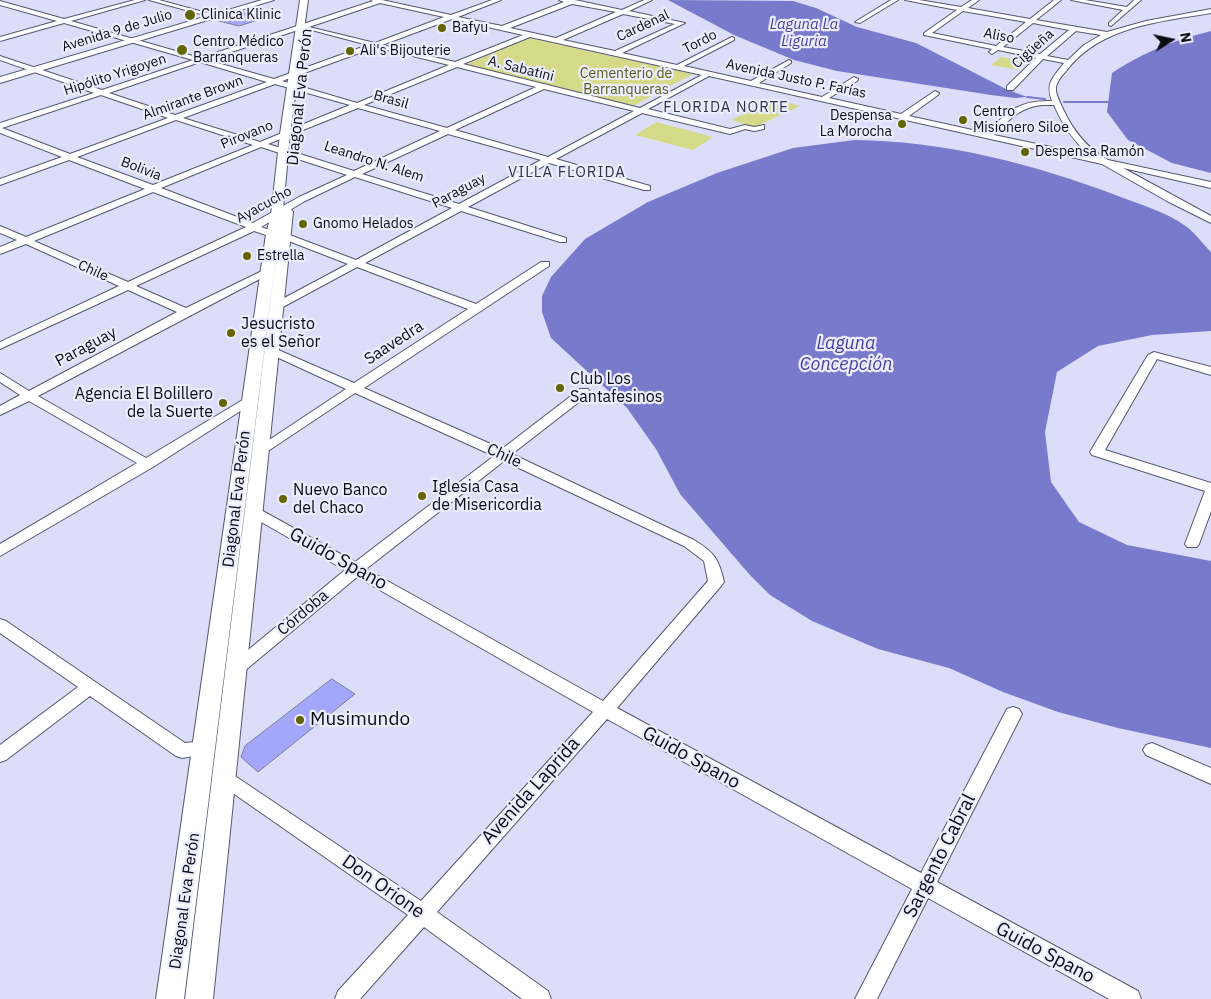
<!DOCTYPE html>
<meta charset="utf-8">
<style>
body{margin:0}
#map{position:relative;width:1211px;height:999px;overflow:hidden;background:#dcdef9;font-family:"IBM Plex Sans",sans-serif}
canvas{display:block}
.north{position:absolute;left:1146px;top:15px;width:50px;height:50px;-webkit-text-stroke:4px #ebecfd;paint-order:stroke;rotate:80deg;font-size:14px;font-weight:700;line-height:20px;text-align:center;color:#0a0b13}
.north::after{content:'';display:block;margin:auto;width:18px;height:22px;background:#0a0b13;clip-path:polygon(50% 0,100% 100%,50% 72%,0 100%)}
</style>
<div id="map">
<canvas width="1211" height="999"></canvas>
<div class="north">N</div>
</div>
<script>
const c = document.querySelector('canvas').getContext('2d');
c.lineJoin = 'round';
function fill(path, color) {
  c.fillStyle = color;
  c.fill(path, 'evenodd');
}
function strokePath(path, color, width, dash) {
  c.strokeStyle = color;
  c.lineWidth = width;
  c.lineCap = dash ? 'butt' : 'round';
  c.setLineDash(dash || []);
  c.stroke(path);
}
function label(font, color, halo, rows, align = 'center') {
  c.font = font + ' "IBM Plex Sans",sans-serif';
  c.lineWidth = 4.5;
  c.setLineDash([]);
  c.textBaseline = 'middle';
  c.strokeStyle = halo;
  c.fillStyle = color;
  for (const [text, x, y, turn = 0] of rows) {
    c.save();
    c.translate(x, y);
    c.rotate((+turn || 0) * Math.PI / 180);
    c.textAlign = isNaN(turn) ? turn : align;
    if (halo) c.strokeText(text, 0, 0);
    c.fillText(text, 0, 0);
    c.restore();
  }
}
const green = new Path2D(`
 M529,38L693,74L633,106L465,65Z
 M1001,57L1028,62L1019,70L991,65Z
 M776,99L800,106L755,127L731,120Z
 M656,122L713,137L693,150L635,135Z`);
const water = new Path2D(`
 M668,0L793,1L816,8L857,27L916,43L1006,89L1027,97L1015,98L991,95L837,71L794,60L734,35Z
 M1211,31V173L1172,163L1128,140L1107,112L1112,73C1146,51 1172,41 1211,31Z
 M855,140C945,141 1034,164 1118,196C1141,205 1167,212 1187,227C1196,234 1203,244 1211,252V331L1152,335L1098,346L1057,372L1045,432L1051,482L1079,522L1127,545L1211,561V748L1118,728L1058,712L1003,692L949,668L878,649L812,621L770,595L749,574L680,494L656,449L627,408L551,338L542,312V296L551,277L585,239L648,202L717,173L793,148Z`);
const stream = new Path2D(`
 M1027,97L1045,99
 M1064,102H1108`);
const building = new Path2D(`
 M241,12L264,18L239,26L215,20Z
 M332,679L355,694L258,772L241,757L245,746Z`);
const minor = new Path2D(`
 M135,0H145L71,21L200,58L373,1L371,0H382L451,15L492,0H501L458,17L502,26L564,2L559,0H575L622,10L644,0H652L629,11L685,23L622,53L677,65L732,37L734,38V40L684,66L751,81L789,60L791,61V63L759,83L822,97L854,77L858,79L857,81L829,98L901,114L935,91L939,93L938,95L909,116L986,133C1009,111 1019,100 1052,101C1045,82 1054,77 1064,63L1043,59L1013,90H1007V86L1036,58L998,50L992,54L989,52L992,49L924,35V33L957,10L905,0H919L961,7L972,0H979L968,8L1030,19L1054,0H1061L1036,20L1107,32L1146,21L1211,9V13C1159,22 1100,26 1066,71C1061,77 1055,83 1056,91C1057,97 1061,104 1063,109C1073,131 1087,148 1108,160L1211,182V188L1123,168L1211,216V223L1167,201L1102,164L709,76L648,109L730,129L745,125L754,127L764,125V129L754,131L745,129L730,134L642,113L556,159L650,186V190H644L549,163L468,207L566,238V242H560L461,211L365,263L476,304L541,262H549V266L364,388L502,449L580,389H588L590,392L588,395L512,454L694,540C714,552 719,559 724,582L721,586L617,708L921,873L1007,709L1013,707L1019,709L1022,714L937,882L1138,991L1141,999H1109L928,898L877,999H855L912,889L607,719L437,912L548,991L551,999H522L424,927L360,999H335L338,991L408,915L217,782L214,777L217,772L223,769L229,772L421,901L593,712L357,577L242,673L236,675L230,673L228,669L230,665L345,570L249,515L247,512L249,509H259L355,562L494,456L355,393L265,453L260,454L254,450L346,389L268,353L266,351L268,349H276L354,383L468,309L357,267L281,308H273L272,306L273,304L348,264L281,238V234H287L356,260L452,208L355,177L305,201L261,227L275,232V236H269L254,231L136,286L186,308L264,270L268,269L273,272L38,396L146,458L246,398H254L256,401L153,467L0,556V544L137,463L29,401L0,415V406L20,395L0,382V373L29,391L177,312L128,290L0,349V342L119,286L26,244L0,254V247L17,240L0,233V226L26,237L145,189L69,160L0,185V179L62,157L0,133V123L94,93L0,60V56L102,90L193,60L64,23L0,41V37L57,21L0,5V1L64,19ZM380,3L444,17L375,43L309,27ZM572,4L616,12L556,38L510,28ZM963,11L1026,22L996,46L932,33ZM623,14L675,24L615,51L563,40ZM452,19L523,35L455,62L382,45ZM1033,23L1069,30L1040,54L1003,47ZM304,28L368,45L274,79L207,60ZM1076,31L1101,35L1084,45L1068,60L1047,56ZM530,37L702,75L640,108L463,64ZM376,47L449,65L357,103L282,81ZM200,62L267,82L175,115L109,93ZM457,67L536,87L447,128L364,105ZM275,84L350,105L260,142L183,118ZM544,89L634,111L548,157L455,130ZM101,95L168,118L70,154L2,128ZM1042,105H1054C1063,126 1073,140 1089,155L994,135C1009,120 1020,107 1042,105ZM358,108L440,131L354,171L268,144ZM176,120L253,145L153,185L77,157ZM448,134L541,160L459,204L362,174ZM261,147L347,175L299,197L253,223L161,188ZM153,192L246,227L128,282L34,241ZM504,461L684,546L704,561L708,581L603,701L366,569Z
 M149,0H159L218,16L215,18Z
 M891,0H898L860,23L855,22Z
 M1071,0H1085L1127,7L1134,0H1141L1111,26L1109,25V23L1123,10Z
 M1154,352L1211,367V375L1157,359L1105,450L1211,483V511L1199,544L1197,547H1187L1185,544L1205,491L1092,455L1090,452L1148,355Z
 M0,619L6,621L185,743L205,741L211,743L214,748L211,753L182,758L176,756L90,696L6,760L0,762V745L78,687L0,633Z
 M1152,743L1211,768V784L1146,755L1143,750L1146,745Z`);
const major = new Path2D(`
 M262,0H274L0,83V77Z
 M300,0H308L290,134L283,209H291L293,212L213,999H185L279,232L184,999H156L266,234L271,215L280,134Z`);
const markers = [
 [190,15,6,"#636500"],
 [442,28,5,"#636500"],
 [182,50,6,"#636500"],
 [350,51,5,"#636500"],
 [963,120,5,"#636500"],
 [902,124,5,"#636500"],
 [1025,152,5,"#636500"],
 [303,224,5,"#636500"],
 [247,256,5,"#636500"],
 [231,333,5,"#636500"],
 [560,388,5,"#636500"],
 [223,403,5,"#636500"],
 [422,496,5,"#636500"],
 [283,499,5,"#636500"],
 [300,720,5,"#636500"]
];
const farPoinames = [
 ["Clinica Klinic",201,15],
 ["Bafyu",452,28],
 ["Centro Médico",193,42],
 ["Barranqueras",193,58],
 ["Ali's Bijouterie",360,51],
 ["Centro",973,112],
 ["Misionero Siloe",973,128],
 ["Despensa",892,116,"right"],
 ["La Morocha",892,132,"right"],
 ["Despensa Ramón",1035,152],
 ["Gnomo Helados",313,224],
 ["Estrella",257,256]
];
const farStreetnames = [
 ["Cardenal",643,26,-25],
 ["Avenida 9 de Julio",117,31,-17],
 ["Aliso",999,36,11],
 ["Tordo",700,42,-27],
 ["Cigüeña",1033,49,-42],
 ["A. Sabatini",521,69,14],
 ["Hipólito Yrigoyen",115,75,-18],
 ["Avenida Justo P. Farías",796,79,12],
 ["Almirante Brown",193,98,-20],
 ["Brasil",391,100,16],
 ["Pirovano",247,135,-22],
 ["Leandro N. Alem",374,162,18],
 ["Bolivia",141,169,21],
 ["Paraguay",459,191,-28],
 ["Ayacucho",264,205,-29],
 ["Chile",93,271,24]
];
const farParknames = [
 ["Cementerio de",626,74],
 ["Barranqueras",626,90]
];
const farWaternames = [
 ["Laguna La",804,25],
 ["Liguria",804,42]
];
const farNeighbourhoodnames = [
 ["FLORIDA NORTE",726,108],
 ["VILLA FLORIDA",567,173]
];
const streetNames = [
 ["Diagonal Eva Perón",300,97,-84],
 ["Saavedra",394,343,-33],
 ["Paraguay",86,347,-28],
 ["Chile",504,456,25],
 ["Diagonal Eva Perón",237,499,-83],
 ["Córdoba",303,613,-40],
 ["Diagonal Eva Perón",185,901,-82]
];
const poiNames = [
 ["Jesucristo",241,324],
 ["es el Señor",241,342],
 ["Club Los",570,379],
 ["Santafesinos",570,397],
 ["Agencia El Bolillero",213,394,"right"],
 ["de la Suerte",213,412,"right"],
 ["Iglesia Casa",432,487],
 ["de Misericordia",432,505],
 ["Nuevo Banco",293,490],
 ["del Chaco",293,508]
];
const waterNames = [
 ["Laguna",846,344],
 ["Concepción",846,365]
];
const nearStreetnames = [
 ["Guido Spano",338,559,29],
 ["Guido Spano",691,758,29],
 ["Avenida Laprida",531,791,-48],
 ["Sargento Cabral",940,856,-63],
 ["Don Orione",383,887,35],
 ["Guido Spano",1045,953,28]
];
const nearPoinames = [
 ["Musimundo",310,720]
];
fill(green, '#d5da88');
fill(water, '#797acb');
strokePath(stream, '#797acb', 2);
fill(building, '#a3a6fa');
strokePath(building, '#7d7f97', 1);
strokePath(minor, '#55576e', 2);
strokePath(major, '#55576e', 2);
fill(minor, '#fff');
fill(major, '#fff');
for (const [x, y, r, color] of markers) {
  const dot = new Path2D();
  dot.arc(x, y, r, 0, 2 * Math.PI);
  c.fillStyle = color;
  c.fill(dot);
  strokePath(dot, '#ebecfd', 2);
}
label('14px', '#0a0b13', '#ebecfd', farPoinames, 'left');
label('14px', '#0a0b13', '#ebecfd', farStreetnames);
label('14px', '#595b14', '#ebecfd', farParknames);
label('italic 15px', '#463e9e', '#ebecfd', farWaternames);
c.letterSpacing = '1px';
label('15px', '#333449', '#ebecfd', farNeighbourhoodnames);
c.letterSpacing = '0px';
label('16px', '#0a0b13', '#ebecfd', streetNames);
label('16px', '#0a0b13', '#ebecfd', poiNames, 'left');
label('italic 18px', '#463e9e', '#ebecfd', waterNames);
label('19px', '#0a0b13', '#ebecfd', nearStreetnames);
label('19px', '#0a0b13', '#ebecfd', nearPoinames, 'left');
</script>
